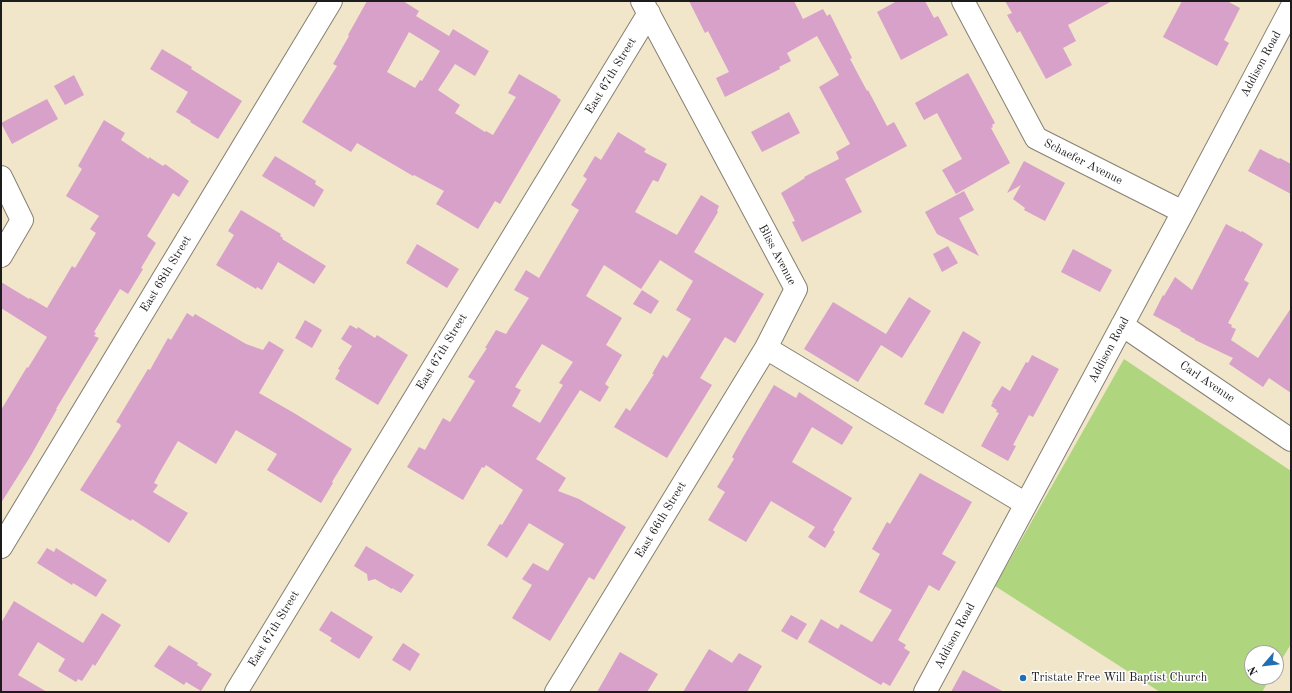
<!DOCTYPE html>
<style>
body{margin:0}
#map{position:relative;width:1292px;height:693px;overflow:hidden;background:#f1e5ca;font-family:"Old Standard TT",serif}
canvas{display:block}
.frame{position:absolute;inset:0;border:2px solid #1c1c1c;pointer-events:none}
.north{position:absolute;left:1244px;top:645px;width:40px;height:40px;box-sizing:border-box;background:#fff;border:1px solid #a4a4a4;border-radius:50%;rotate:242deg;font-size:11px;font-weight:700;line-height:16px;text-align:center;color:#1c1c1c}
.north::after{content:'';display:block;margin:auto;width:14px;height:18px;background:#1f6fb2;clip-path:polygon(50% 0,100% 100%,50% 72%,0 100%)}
</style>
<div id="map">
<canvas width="1292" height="693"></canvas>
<div class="frame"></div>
<div class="north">N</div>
</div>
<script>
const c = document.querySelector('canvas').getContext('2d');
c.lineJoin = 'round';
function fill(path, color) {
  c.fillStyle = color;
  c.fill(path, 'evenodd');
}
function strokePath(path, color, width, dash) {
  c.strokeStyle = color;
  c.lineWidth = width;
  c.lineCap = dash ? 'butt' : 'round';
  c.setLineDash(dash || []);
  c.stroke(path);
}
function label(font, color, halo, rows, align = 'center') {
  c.font = font + ' "Old Standard TT",serif';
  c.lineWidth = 3;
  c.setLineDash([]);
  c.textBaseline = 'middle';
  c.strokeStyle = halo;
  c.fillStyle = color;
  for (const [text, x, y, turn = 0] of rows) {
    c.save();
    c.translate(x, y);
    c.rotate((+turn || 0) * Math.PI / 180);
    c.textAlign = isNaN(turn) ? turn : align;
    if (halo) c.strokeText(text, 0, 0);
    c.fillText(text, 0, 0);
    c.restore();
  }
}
const green = new Path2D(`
 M1124,359L1291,471V644L1276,669V653H1252V677H1271L1262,692H1160L995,586Z`);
const building = new Path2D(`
 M367,1H403L419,11L416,16L449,36L453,29L489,51L475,76L455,64L438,90L460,105L455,113L485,132L486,131L493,135L516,97L508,93L519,74L557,96V97L561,100L500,204L495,201L478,229L436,204L444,191L414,175L413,176L357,143L351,152L302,122L337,66L333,64L349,36L348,35ZM409,32L440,51L422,81L420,80L415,88L387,72Z
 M689,1H794L803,19L823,9L827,16L830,14L852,58L850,59L867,91L868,90L887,126L894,122L907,146L845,179L862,212L802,242L792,222L795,221L781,193L805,178L804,177L839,159L836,152L850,144L819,87L839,75L817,36L787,53L791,61L779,67L780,69L725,97L716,78L729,72L708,31L705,33Z
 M897,1H925L934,18L938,16L948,35L901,60L877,12Z
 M1005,1H1112L1068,25L1076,41L1063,48L1072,65L1046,79L1020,31L1017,33L1007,15L1012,13Z
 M1182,1H1227L1240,8L1224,40L1229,43L1217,66L1163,37Z
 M162,49L192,67L191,69L242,101L218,139L190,122L191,121L176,112L188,92L150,69Z
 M968,73L995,123L992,125L993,127L991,128L1010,163L956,194L942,170L962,159L937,113L924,120L915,103Z
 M74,75L84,95L65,105L54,86Z
 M47,99L58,119L12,144L1,123Z
 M789,112L800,133L762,152L751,132Z
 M104,120L125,133L121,140L149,159V157L163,166L165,164L189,181L179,197L173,193L147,236L156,243L141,268L143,269L128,294L120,289L94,332L96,333L94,336L99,338L56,409H57L30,457L1,503V410L27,367L28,368L47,337L1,308V282L29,299L30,298L47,308L72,266L75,268L96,233L90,229L99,216L66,196L82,169L78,166Z
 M618,132L646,149L644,152L667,164L658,182L653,180L635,212L677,235L701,195L719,206L717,211L718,212L694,252L764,294L735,343L725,337L700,378L712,385L667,458L614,427L626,408L630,411L654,374H652L663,355L667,358L691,319L676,310L693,281L660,260L641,289L604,265L586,296L622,318L606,345L622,355L605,384L609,387L600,402L580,390L536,459L566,478L558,491L579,499L626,527L594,580L589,577L550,641L512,618L532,585L522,579L533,563L548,571L564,544L529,523L507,558L487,545L500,524L502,525L523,490L486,465L484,468L482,467L463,500L407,467L419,447L425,450L443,418L450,422L475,381L468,377L487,348H485L496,330L506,334L529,298L514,290L526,270L539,278L579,210L571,205L587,179L583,176L595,156L601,160ZM542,344L573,362L559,383L563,385L540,423L512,406L521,390L515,387Z
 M1260,149L1279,159L1280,158L1291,164V194L1248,171Z
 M275,156L316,181L315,184L324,190L314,207L262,176Z
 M1024,161L1065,183L1045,221L1024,210L1025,208L1013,199L1021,185L1007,193Z
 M964,191L974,210L959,218L979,256L937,234L925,212Z
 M241,210L281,234L280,236L283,238L282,239L326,266L314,284L278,262L262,290L257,287L256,289L216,265L234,235L228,231Z
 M1226,224L1241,232L1242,231L1263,244L1244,280L1249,283L1228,323L1232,325L1231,327L1236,329L1231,340L1258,358L1291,308V393L1269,378L1263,387L1229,364L1233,358L1195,340V339L1180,331L1181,330L1153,315L1163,295L1164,296L1175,277L1192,290Z
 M417,244L459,269L447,288L406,263Z
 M948,246L958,263L942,272L933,254Z
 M1073,249L1112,270L1100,292L1061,272Z
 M642,290L659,301L651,314L633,304Z
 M909,297L931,311L902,358L881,345L858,382L804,349L833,302L886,334Z
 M187,313L193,317L195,314L246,344L263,350L269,341L284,350L259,393L294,413L352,449L332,482L333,483L321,503L267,470L277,454L236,430L216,464L178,441L161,470L154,483L158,485L153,492L188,513L169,543L132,519L131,521L80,490L121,426L120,424L116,422L148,369L150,370L168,338L171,340Z
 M305,320L322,330L312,348L295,338Z
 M350,325L357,329L358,327L375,338L377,335L408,355L378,405L335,379L340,370L338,369L352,346L341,339Z
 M963,331L981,342L943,414L924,404Z
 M1032,355L1059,369L1033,417L1029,415L1013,445L1016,446L1008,461L981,446L999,413L996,412L997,410L991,406L993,402H992L1002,386L1010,391L1026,362L1028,363Z
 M774,385L796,398L799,392L853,427L842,445L812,427L792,462L852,498L833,530L835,532L825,548L808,537L815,527L771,501L746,542L708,520L725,492L717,487L734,459L732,457L742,439Z
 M920,473L972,502L942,554L956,562L939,591L929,585L898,640L906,645L904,648L910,652L890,686L883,682L881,685L808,642L821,619L838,629L841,624L872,642L892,610L859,592L880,554L872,549L887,522L890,524Z
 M366,546L414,575L401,593L392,588V589L375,579L368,581L367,574L354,566Z
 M47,548L54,552L56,548L107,580L96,597L73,583L72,585L37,563Z
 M14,601L83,643L102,613L121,625L95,666L93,664L82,681L78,679L76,682L58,671L65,659L38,642L18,675L47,692H1V623Z
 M331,611L373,637L359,659L330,641L332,638L319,630Z
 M791,615L807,624L797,640L781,631Z
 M403,643L420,654L410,671L392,660Z
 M169,645L198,663L197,665L212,674L201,691L186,682L184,685L155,667L154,666Z
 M709,649L732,663L739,653L762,666L747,692H683Z
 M620,652L658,674L647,692H597Z
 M963,670L1004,692H951Z`);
const minor = new Path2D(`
 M963,1L1036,138L1183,212
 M1,177L22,220L1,256
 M1122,325L1291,440
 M766,348L1026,504
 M1,547L331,1
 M236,692L649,13
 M556,692L766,348L796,289L642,1
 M925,692L1183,212L1291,8`);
const markers = [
 [1023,678,4,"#1f6fb2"]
];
const streetNames = [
 ["Addison Road",1261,64,-62],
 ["East 67th Street",611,76,-59],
 ["Schaefer Avenue",1083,162,27],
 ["Bliss Avenue",777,255,62],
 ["East 68th Street",166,274,-59],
 ["Addison Road",1109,350,-62],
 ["East 67th Street",442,352,-59],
 ["Carl Avenue",1207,382,34],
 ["East 66th Street",661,520,-59],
 ["East 67th Street",274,629,-59],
 ["Addison Road",955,636,-62]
];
const poiNames = [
 ["Tristate Free Will Baptist Church",1031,678]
];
fill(green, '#afd57f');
fill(building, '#d7a1c9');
strokePath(minor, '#868073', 24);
strokePath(minor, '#fff', 22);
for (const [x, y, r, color] of markers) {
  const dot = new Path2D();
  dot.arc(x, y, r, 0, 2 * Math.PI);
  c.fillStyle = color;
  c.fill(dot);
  strokePath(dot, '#fff', 1.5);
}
label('12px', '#1c1c1c', '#fff', streetNames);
label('12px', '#1c1c1c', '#fff', poiNames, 'left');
</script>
